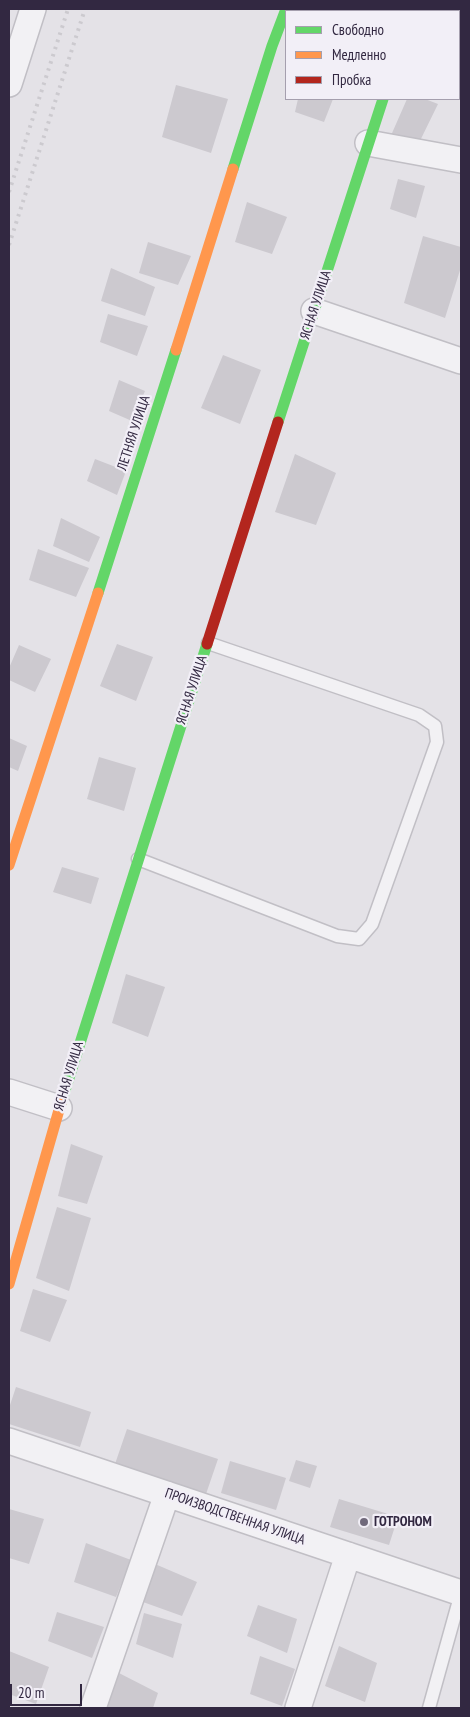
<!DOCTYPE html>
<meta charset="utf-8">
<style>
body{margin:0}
#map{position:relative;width:470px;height:1717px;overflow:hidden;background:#e4e2e7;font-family:"PT Sans Narrow",sans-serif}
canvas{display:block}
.frame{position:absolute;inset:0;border:10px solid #322841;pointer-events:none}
.legend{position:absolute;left:285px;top:10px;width:175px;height:90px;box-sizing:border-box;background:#f2eff7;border:1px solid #a59fae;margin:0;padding:6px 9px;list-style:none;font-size:15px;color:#322841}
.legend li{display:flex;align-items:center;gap:10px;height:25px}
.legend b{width:25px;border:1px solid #a59fae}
.scale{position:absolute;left:10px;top:1684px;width:72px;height:22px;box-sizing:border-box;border:2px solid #322841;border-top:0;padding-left:6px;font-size:15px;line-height:18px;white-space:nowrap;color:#322841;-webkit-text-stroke:4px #f2eff7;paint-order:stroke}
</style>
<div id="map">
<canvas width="470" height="1717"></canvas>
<div class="frame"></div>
<ul class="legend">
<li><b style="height:6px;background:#63d668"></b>Свободно</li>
<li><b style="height:6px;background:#ff974d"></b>Медленно</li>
<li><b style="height:6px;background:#b3261e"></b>Пробка</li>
</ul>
<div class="scale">20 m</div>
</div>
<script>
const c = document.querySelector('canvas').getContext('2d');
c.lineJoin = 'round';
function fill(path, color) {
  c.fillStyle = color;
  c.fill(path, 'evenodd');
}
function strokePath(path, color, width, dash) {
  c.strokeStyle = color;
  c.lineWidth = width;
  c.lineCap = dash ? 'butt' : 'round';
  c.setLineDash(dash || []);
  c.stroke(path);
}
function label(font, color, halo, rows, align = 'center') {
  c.font = font + ' "PT Sans Narrow",sans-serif';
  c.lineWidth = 4.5;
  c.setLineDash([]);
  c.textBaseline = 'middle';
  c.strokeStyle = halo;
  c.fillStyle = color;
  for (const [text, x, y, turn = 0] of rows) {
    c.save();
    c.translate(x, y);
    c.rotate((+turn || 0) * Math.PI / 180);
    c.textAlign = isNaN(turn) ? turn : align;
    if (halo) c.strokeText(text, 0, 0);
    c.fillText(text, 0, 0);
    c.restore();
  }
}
const building = new Path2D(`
 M176,85L228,99L211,153L162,137Z
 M298,99H333L324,122L295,112Z
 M407,99H425L438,104L416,149L389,140Z
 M398,179L425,186L416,218L390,209Z
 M247,202L287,217L272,254L235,242Z
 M423,236L461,247V267L445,318L404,303Z
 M148,242L191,256L178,285L139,273Z
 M111,268L155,287L145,316L101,301Z
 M108,314L148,326L137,356L100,342Z
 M223,355L261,370L240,424L201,408Z
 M119,380L145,391L132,421L109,411Z
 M295,454L336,473L316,525L275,512Z
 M95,459L126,471L117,495L87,481Z
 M61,518L100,537L89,562L53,546Z
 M38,549L89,568L76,597L29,580Z
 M117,644L153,657L136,701L100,686Z
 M19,645L51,659L35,692L9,680V668Z
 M9,738L27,746L18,771L9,767Z
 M99,757L136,768L124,811L87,799Z
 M62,867L99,878L91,904L53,892Z
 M126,974L165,987L148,1037L112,1023Z
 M71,1144L103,1156L87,1204L58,1196Z
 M57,1207L91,1218L69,1291L36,1278Z
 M33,1289L67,1300L50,1342L20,1331Z
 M16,1387L91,1412L80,1447L9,1424V1408Z
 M127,1429L218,1459L206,1494L115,1464Z
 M296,1460L317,1466L310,1488L289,1481Z
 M230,1461L286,1478L276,1510L221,1493Z
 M339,1499L398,1517L389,1545L330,1527Z
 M9,1509L44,1519L29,1564L9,1558Z
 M86,1543L131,1560L116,1597L74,1582Z
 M155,1564L197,1582L182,1616L143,1602Z
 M258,1605L297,1619L287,1653L247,1636Z
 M57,1612L104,1627L92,1658L48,1641Z
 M144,1613L182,1624L173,1658L136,1644Z
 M339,1646L377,1663L365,1702L325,1686Z
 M9,1651L49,1667L36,1704L9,1694Z
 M260,1656L295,1669L282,1706L250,1694Z
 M117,1672L158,1693L153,1708H103Z`);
const lane = new Path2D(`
 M138,859L337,936L359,939L372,924L437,742L435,726L419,715L208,643
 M429,1708L461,1593`);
const street = new Path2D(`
 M413,11L414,9
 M9,84L33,9
 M368,143L461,160
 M314,311L461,361
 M9,1092L59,1108
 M9,1441L461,1593
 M93,1708L167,1494
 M298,1708L348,1555`);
const fast = new Path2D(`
 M233,169L272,46L286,9
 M278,422L383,99
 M98,593L176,350
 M61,1103L207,644`);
const slow = new Path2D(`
 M176,350L233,169
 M9,865L98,593
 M9,1284L61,1103`);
const jam = new Path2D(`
 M207,644L278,422`);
const rail = new Path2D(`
 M9,192L68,9
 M9,245L85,9`);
const markers = [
 [364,1522,5,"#70697b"]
];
const streetNames = [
 ["ЯСНАЯ УЛИЦА",316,305,-72],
 ["ЛЕТНЯЯ УЛИЦА",134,433,-72],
 ["ЯСНАЯ УЛИЦА",192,690,-72],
 ["ЯСНАЯ УЛИЦА",69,1076,-73],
 ["ПРОИЗВОДСТВЕННАЯ УЛИЦА",235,1517,19]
];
const poiNames = [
 ["ГОТРОНОМ",374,1522]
];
fill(building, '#ccc9cf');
strokePath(lane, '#c1bfc5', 15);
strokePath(street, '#c1bfc5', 28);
strokePath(lane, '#f2f1f4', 12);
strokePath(street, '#f2f1f4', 25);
strokePath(fast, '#63d668', 11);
strokePath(slow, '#ff974d', 11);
strokePath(jam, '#b3261e', 11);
strokePath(rail, '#cccacf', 4, [2.5, 5]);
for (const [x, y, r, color] of markers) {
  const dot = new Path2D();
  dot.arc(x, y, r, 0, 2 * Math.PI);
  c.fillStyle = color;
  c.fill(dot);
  strokePath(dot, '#f2eff7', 2);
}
label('14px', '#322841', '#f2eff7', streetNames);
label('bold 14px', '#322841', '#f2eff7', poiNames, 'left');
</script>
